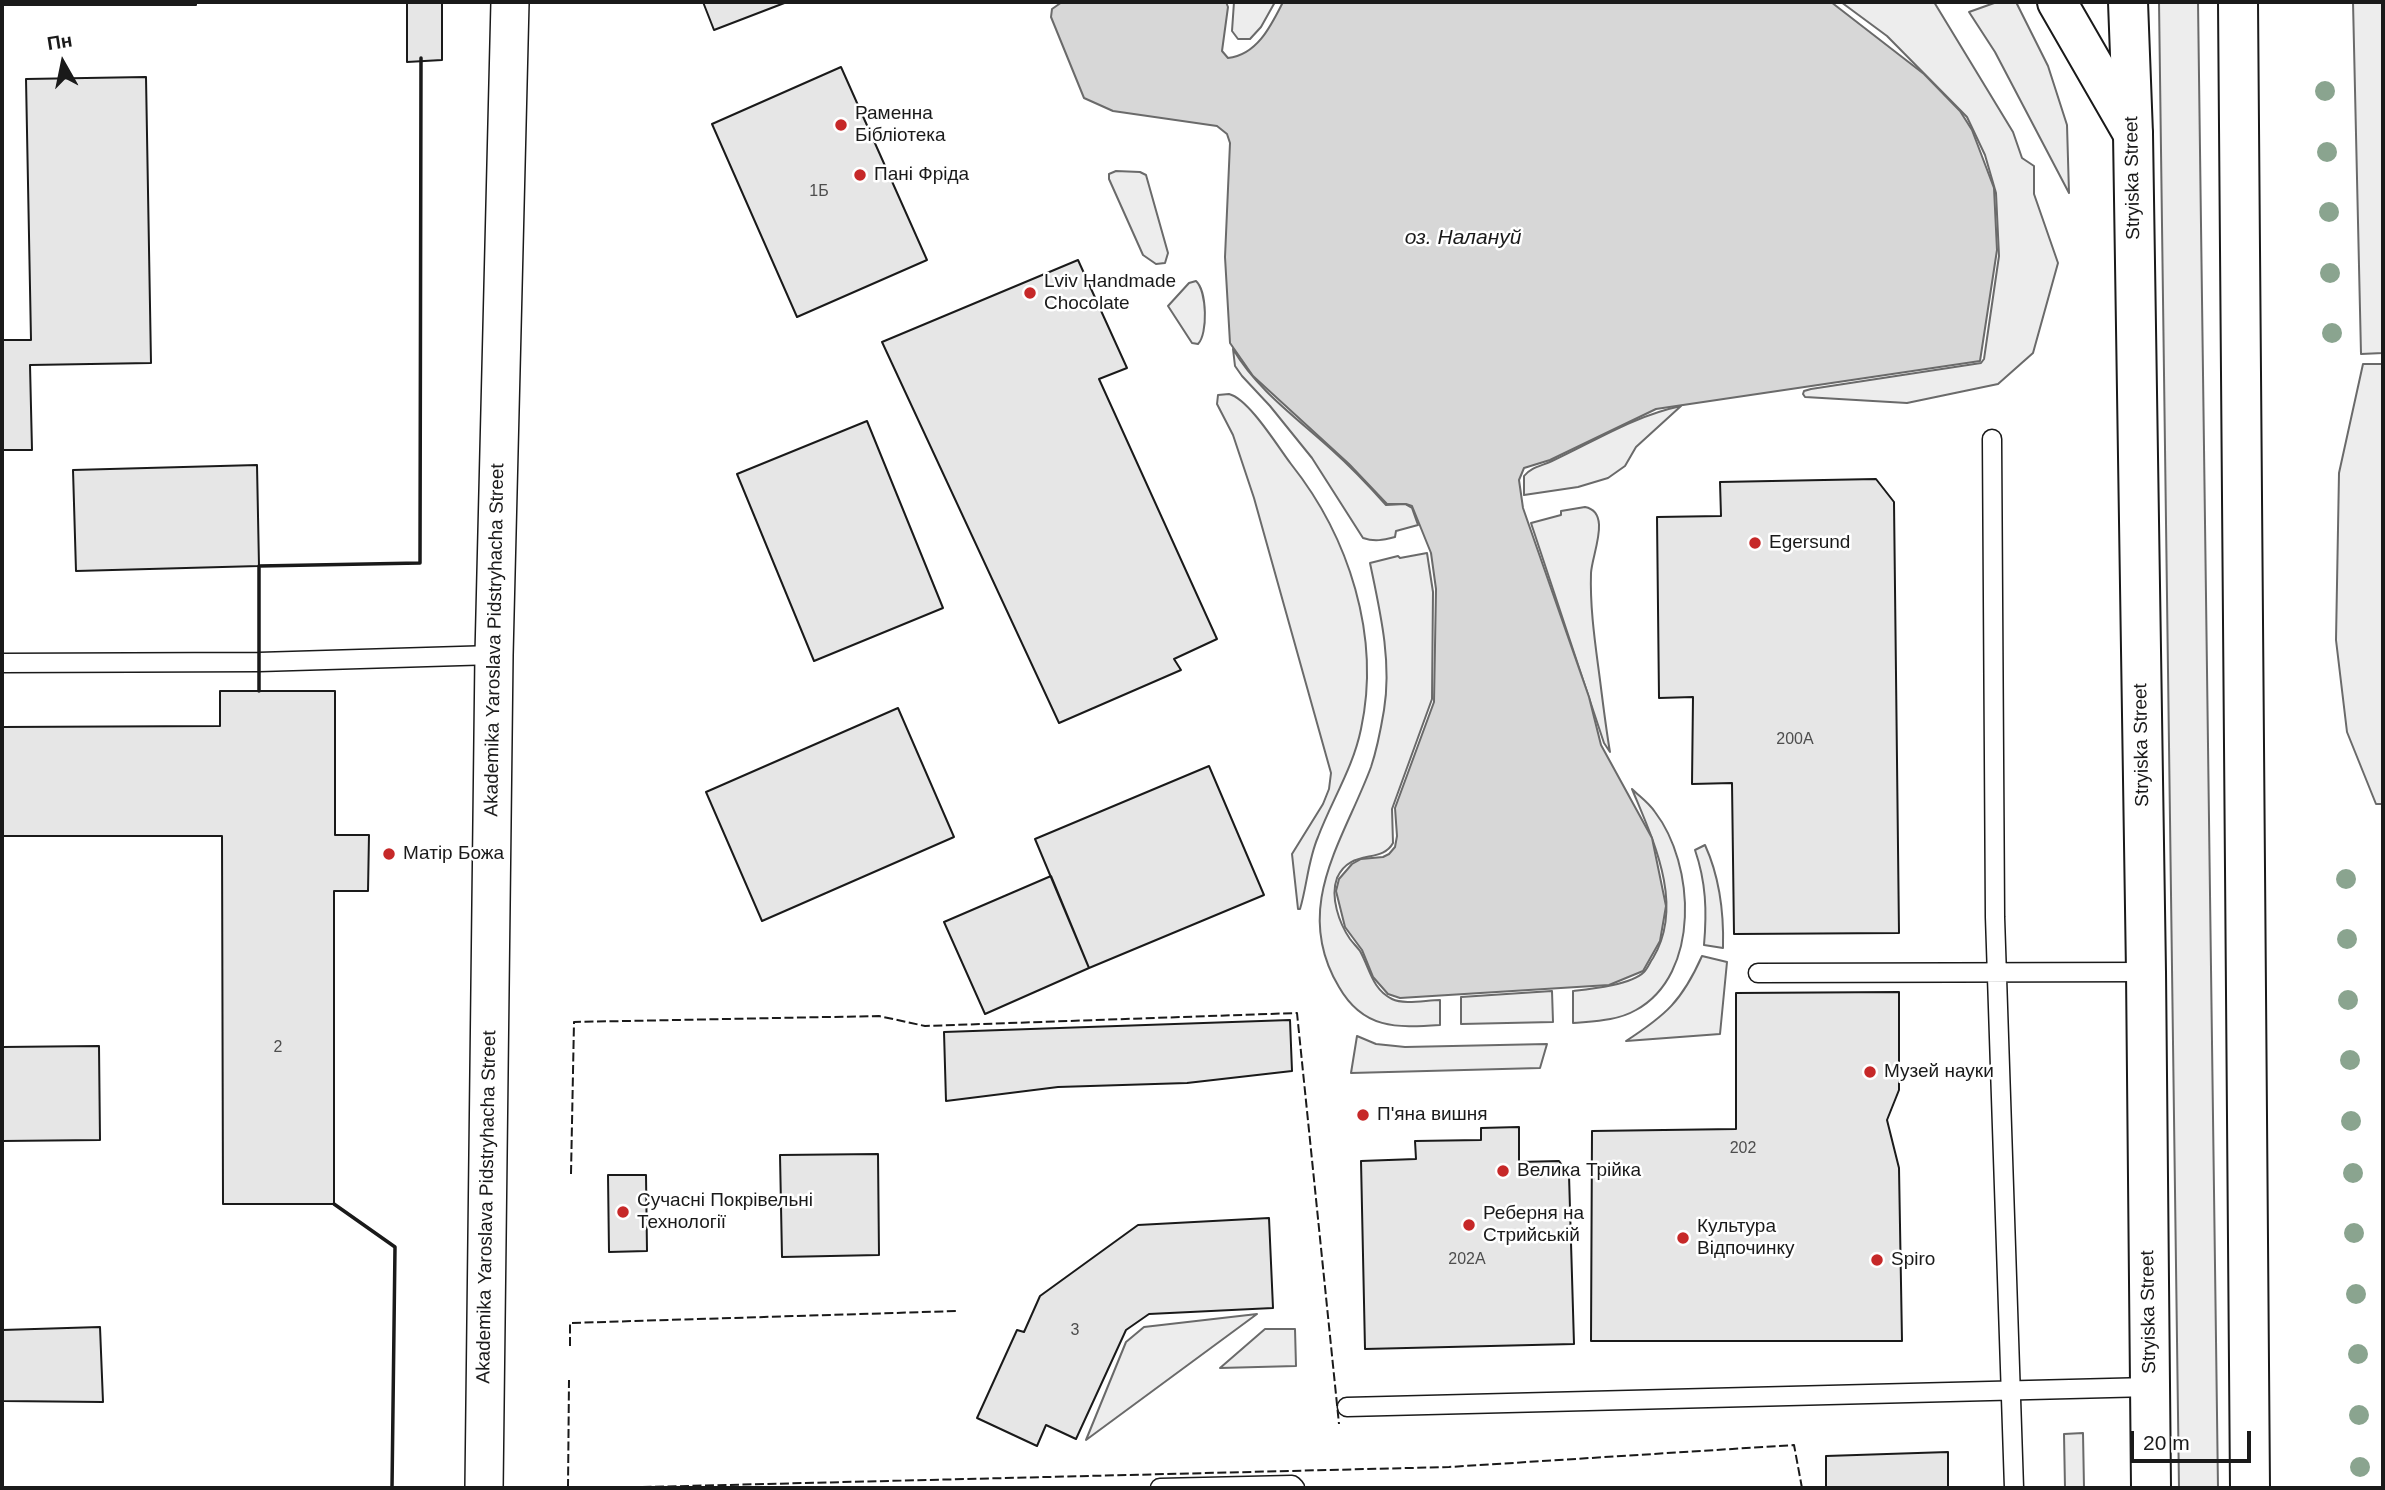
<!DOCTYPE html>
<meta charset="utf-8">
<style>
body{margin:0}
#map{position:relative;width:2385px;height:1490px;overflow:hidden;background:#fff;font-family:Helvetica,sans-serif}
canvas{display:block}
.frame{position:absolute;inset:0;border:4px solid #1a1a1a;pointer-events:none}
.north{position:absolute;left:28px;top:28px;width:70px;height:70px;-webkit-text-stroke:5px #fff;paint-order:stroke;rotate:351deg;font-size:19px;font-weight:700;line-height:28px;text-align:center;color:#1a1a1a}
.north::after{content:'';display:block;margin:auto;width:24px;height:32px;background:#1a1a1a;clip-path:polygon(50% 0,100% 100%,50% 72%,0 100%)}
.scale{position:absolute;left:2130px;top:1431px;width:121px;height:32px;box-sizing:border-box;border:4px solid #1a1a1a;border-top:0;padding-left:9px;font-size:21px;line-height:24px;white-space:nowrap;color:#1a1a1a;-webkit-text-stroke:5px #fff;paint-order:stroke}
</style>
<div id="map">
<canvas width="2385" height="1490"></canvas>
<div class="frame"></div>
<div class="north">Пн</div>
<div class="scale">20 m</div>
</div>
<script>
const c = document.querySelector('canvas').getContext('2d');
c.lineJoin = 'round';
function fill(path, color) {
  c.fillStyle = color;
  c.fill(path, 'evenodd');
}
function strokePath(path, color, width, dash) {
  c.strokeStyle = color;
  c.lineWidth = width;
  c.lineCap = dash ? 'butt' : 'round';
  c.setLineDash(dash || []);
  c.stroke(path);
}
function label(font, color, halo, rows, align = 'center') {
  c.font = font + ' Helvetica,sans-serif';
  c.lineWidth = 5;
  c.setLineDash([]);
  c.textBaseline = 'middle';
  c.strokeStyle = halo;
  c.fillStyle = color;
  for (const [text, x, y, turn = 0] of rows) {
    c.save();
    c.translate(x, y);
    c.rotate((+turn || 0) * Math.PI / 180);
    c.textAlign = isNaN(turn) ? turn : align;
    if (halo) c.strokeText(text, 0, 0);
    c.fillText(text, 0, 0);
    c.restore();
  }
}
const green = new Path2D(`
 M1234,2H1275L1261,27L1250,39H1238L1232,31Z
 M1841,2H1934L2013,132L2022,158L2034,166V194L2058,263L2033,353L1998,384L1907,403L1805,397L1803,394L1804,391L1811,389L1981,363L1984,359L1999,256L1996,193L1985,155L1967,117L1887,36Z
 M1997,2H2016L2048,66L2067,125L2069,193L1995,52L1969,12Z
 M2159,2H2198L2218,1488H2179Z
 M2353,2H2383V353L2361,354Z
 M1116,171L1140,172L1146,175L1168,253L1165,263L1156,264L1143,255L1109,179V174Z
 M1196,281C1207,291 1208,334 1198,344L1192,343L1168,306L1189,283Z
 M1233,349C1257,390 1297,418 1332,450C1351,467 1369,486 1386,505L1405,504L1412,508L1418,525L1396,531L1395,537C1383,540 1375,542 1363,538L1312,458L1270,406L1242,376L1235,366Z
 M2363,364H2383V804H2376L2347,732L2336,640L2339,473Z
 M1229,394C1249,399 1278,447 1291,464C1349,537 1381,636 1361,729C1353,768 1332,800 1318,837C1308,860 1307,886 1300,909H1298L1292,854L1323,804L1329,789L1331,773L1254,498L1233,435L1217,404L1218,395Z
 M1681,406L1636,447L1625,466L1608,478L1578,487L1524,495V476C1531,467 1542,466 1552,461C1595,441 1634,416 1681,406Z
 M1585,507C1612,512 1592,554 1591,573C1590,604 1594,635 1598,665C1602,694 1605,723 1610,752L1604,743L1531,523L1561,515V511Z
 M1427,553L1433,592L1432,699L1392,809L1393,843C1382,864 1350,848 1337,878C1330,897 1339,923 1350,939C1353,943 1357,947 1360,951C1370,969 1372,989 1392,999C1404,1005 1426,1000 1440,1000V1025C1396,1028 1363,1029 1339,987C1291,907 1344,840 1371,767C1377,749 1381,728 1384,710C1392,661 1380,611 1370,563L1398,556L1400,558Z
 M1632,789C1639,796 1649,803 1655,812C1695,864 1701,974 1636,1010C1617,1021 1594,1021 1573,1023V991C1591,989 1631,985 1644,972C1648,968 1650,962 1653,958C1685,905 1653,840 1632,789Z
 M1705,845C1720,878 1724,912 1723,948L1704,945C1707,911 1706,882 1695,850Z
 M1702,956L1727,962L1720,1034L1626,1041C1666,1015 1682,1001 1702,956Z
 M1552,991L1553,1022L1461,1024V997Z
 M1357,1036L1376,1044L1405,1047L1547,1044L1540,1068L1351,1073Z
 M1257,1314L1086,1440L1126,1342L1144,1327Z
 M1265,1329H1295L1296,1366L1220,1368Z
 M2083,1433L2084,1488H2065L2064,1434Z`);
const water = new Path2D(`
 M1062,2H1226L1228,7L1222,51L1228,58C1257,55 1271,26 1283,2H1831L1924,74L1960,111L1972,130L1994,188L1997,250L1980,361L1656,409L1550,460L1524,468L1519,480L1523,508L1589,697L1601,745L1652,838L1666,906L1660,941L1643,971L1609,985L1400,998L1388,994L1373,977L1362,950L1345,927L1336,891L1339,879L1352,864L1361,859L1383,857L1389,854L1395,847L1397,836L1395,808L1434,702L1436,589L1431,553L1412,506L1406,504H1387L1349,464L1253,376L1230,343L1225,257L1230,143L1227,134L1217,126L1113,111L1084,98L1051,17L1052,9Z`);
const building = new Path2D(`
 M2,2H196V5H2Z
 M407,2H442V60L407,62Z
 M703,2H787L714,30Z
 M841,67L927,260L797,317L712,124Z
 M146,77L151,363L30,365L32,450H2V340H31L26,79Z
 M1078,260L1127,368L1099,379L1217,639L1174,659L1181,670L1059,723L882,342Z
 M867,421L943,608L814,661L737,474Z
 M257,465L259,566L76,571L73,470Z
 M1876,479L1894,502L1899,933L1734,934L1732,783L1692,784L1693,697L1659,698L1657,517L1721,516L1720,482Z
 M220,691H335V835H369L368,891H334V1204H223L222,836H2V727L220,726Z
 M898,708L954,837L762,921L706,792Z
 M1209,766L1264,895L1089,968L1035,839Z
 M1051,876L1089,968L985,1014L944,922Z
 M1899,992V1090L1887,1120L1899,1168L1902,1341H1591L1592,1131L1736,1129V993Z
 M1290,1020L1292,1071L1187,1083L1058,1087L946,1101L944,1032Z
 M99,1046L100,1140L2,1141V1047Z
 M1519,1127V1162L1559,1161L1569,1175L1574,1344L1365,1349L1361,1161L1416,1159L1415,1141L1481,1140V1128Z
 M878,1154L879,1255L782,1257L780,1155Z
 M608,1175H646L647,1251L609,1252Z
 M1269,1218L1273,1308L1149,1314L1126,1330L1076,1439L1046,1425L1037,1446L977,1418L1017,1330L1024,1332L1040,1296L1138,1225Z
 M100,1327L103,1402L2,1401V1330Z
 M1948,1452V1488H1826V1456Z`);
const lane = new Path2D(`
 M1992,439L1995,917L2014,1488
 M2,663L259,662L494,655
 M1758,973L2146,972
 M1347,1407L2150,1387
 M1160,1488L1292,1485L1295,1488`);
const street = new Path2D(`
 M484,1488L494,655L510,2`);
const secondary = new Path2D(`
 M2057,2L2133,134`);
const primary = new Path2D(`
 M2128,2L2133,134L2146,972L2151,1488
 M2238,2L2250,1488`);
const fence = new Path2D(`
 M571,1174L574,1022L879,1016L925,1026L1297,1013L1339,1424
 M570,1346V1323L958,1311
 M568,1488L569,1380
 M605,1488L1449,1467L1794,1445L1802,1488`);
const wall = new Path2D(`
 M259,691V566L420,563L421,58
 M334,1204L395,1247L392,1488`);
const trees = [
 [2325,91],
 [2327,152],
 [2329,212],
 [2330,273],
 [2332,333],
 [2346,879],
 [2347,939],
 [2348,1000],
 [2350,1060],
 [2351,1121],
 [2353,1173],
 [2354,1233],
 [2356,1294],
 [2358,1354],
 [2359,1415],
 [2360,1467]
];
const markers = [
 [841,125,7,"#c62828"],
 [860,175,7,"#c62828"],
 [1030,293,7,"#c62828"],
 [1755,543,7,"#c62828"],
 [389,854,7,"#c62828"],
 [1870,1072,7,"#c62828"],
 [1363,1115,7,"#c62828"],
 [1503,1171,7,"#c62828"],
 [623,1212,7,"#c62828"],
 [1469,1225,7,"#c62828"],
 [1683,1238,7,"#c62828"],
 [1877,1260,7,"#c62828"]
];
const numberNames = [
 ["1Б",819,192],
 ["200А",1795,740],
 ["2",278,1048],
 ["202",1743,1149],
 ["202А",1467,1260],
 ["3",1075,1331]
];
const poiNames = [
 ["Раменна",855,114],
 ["Бібліотека",855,136],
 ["Пані Фріда",874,175],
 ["Lviv Handmade",1044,282],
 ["Chocolate",1044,304],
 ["Egersund",1769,543],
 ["Матір Божа",403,854],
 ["Музей науки",1884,1072],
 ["П'яна вишня",1377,1115],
 ["Велика Трійка",1517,1171],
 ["Сучасні Покрівельні",637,1201],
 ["Технології",637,1223],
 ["Реберня на",1483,1214],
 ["Стрийській",1483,1236],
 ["Культура",1697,1227],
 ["Відпочинку",1697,1249],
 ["Spiro",1891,1260]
];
const streetNames = [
 ["Stryiska Street",2133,178,-91],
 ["Akademika Yaroslava Pidstryhacha Street",495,640,-89],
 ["Stryiska Street",2142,745,-91],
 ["Akademika Yaroslava Pidstryhacha Street",487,1207,-89],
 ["Stryiska Street",2149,1312,-91]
];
const waterNames = [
 ["оз. Налануй",1463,238]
];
fill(green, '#ededed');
strokePath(green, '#6a6a6a', 2);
fill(water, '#d7d7d7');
strokePath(water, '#6a6a6a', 2);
fill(building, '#e6e6e6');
strokePath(building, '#1a1a1a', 2);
strokePath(lane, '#1a1a1a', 21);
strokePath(street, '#1a1a1a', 40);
strokePath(secondary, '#1a1a1a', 42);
strokePath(primary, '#1a1a1a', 42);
strokePath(lane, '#fff', 18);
strokePath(street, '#fff', 37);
strokePath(secondary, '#fff', 38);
strokePath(primary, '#fff', 38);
strokePath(fence, '#1a1a1a', 2, [9, 3.5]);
strokePath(wall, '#1a1a1a', 3.5);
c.fillStyle = '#8aa48f';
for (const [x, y] of trees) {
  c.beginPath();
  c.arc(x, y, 10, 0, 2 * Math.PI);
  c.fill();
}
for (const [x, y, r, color] of markers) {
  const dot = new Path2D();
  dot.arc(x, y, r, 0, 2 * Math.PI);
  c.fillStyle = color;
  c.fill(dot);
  strokePath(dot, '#fff', 2.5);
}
label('16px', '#4d4d4d', null, numberNames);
label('19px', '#1a1a1a', '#fff', poiNames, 'left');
label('19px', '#1a1a1a', '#fff', streetNames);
label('italic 21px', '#1a1a1a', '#fff', waterNames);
</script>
